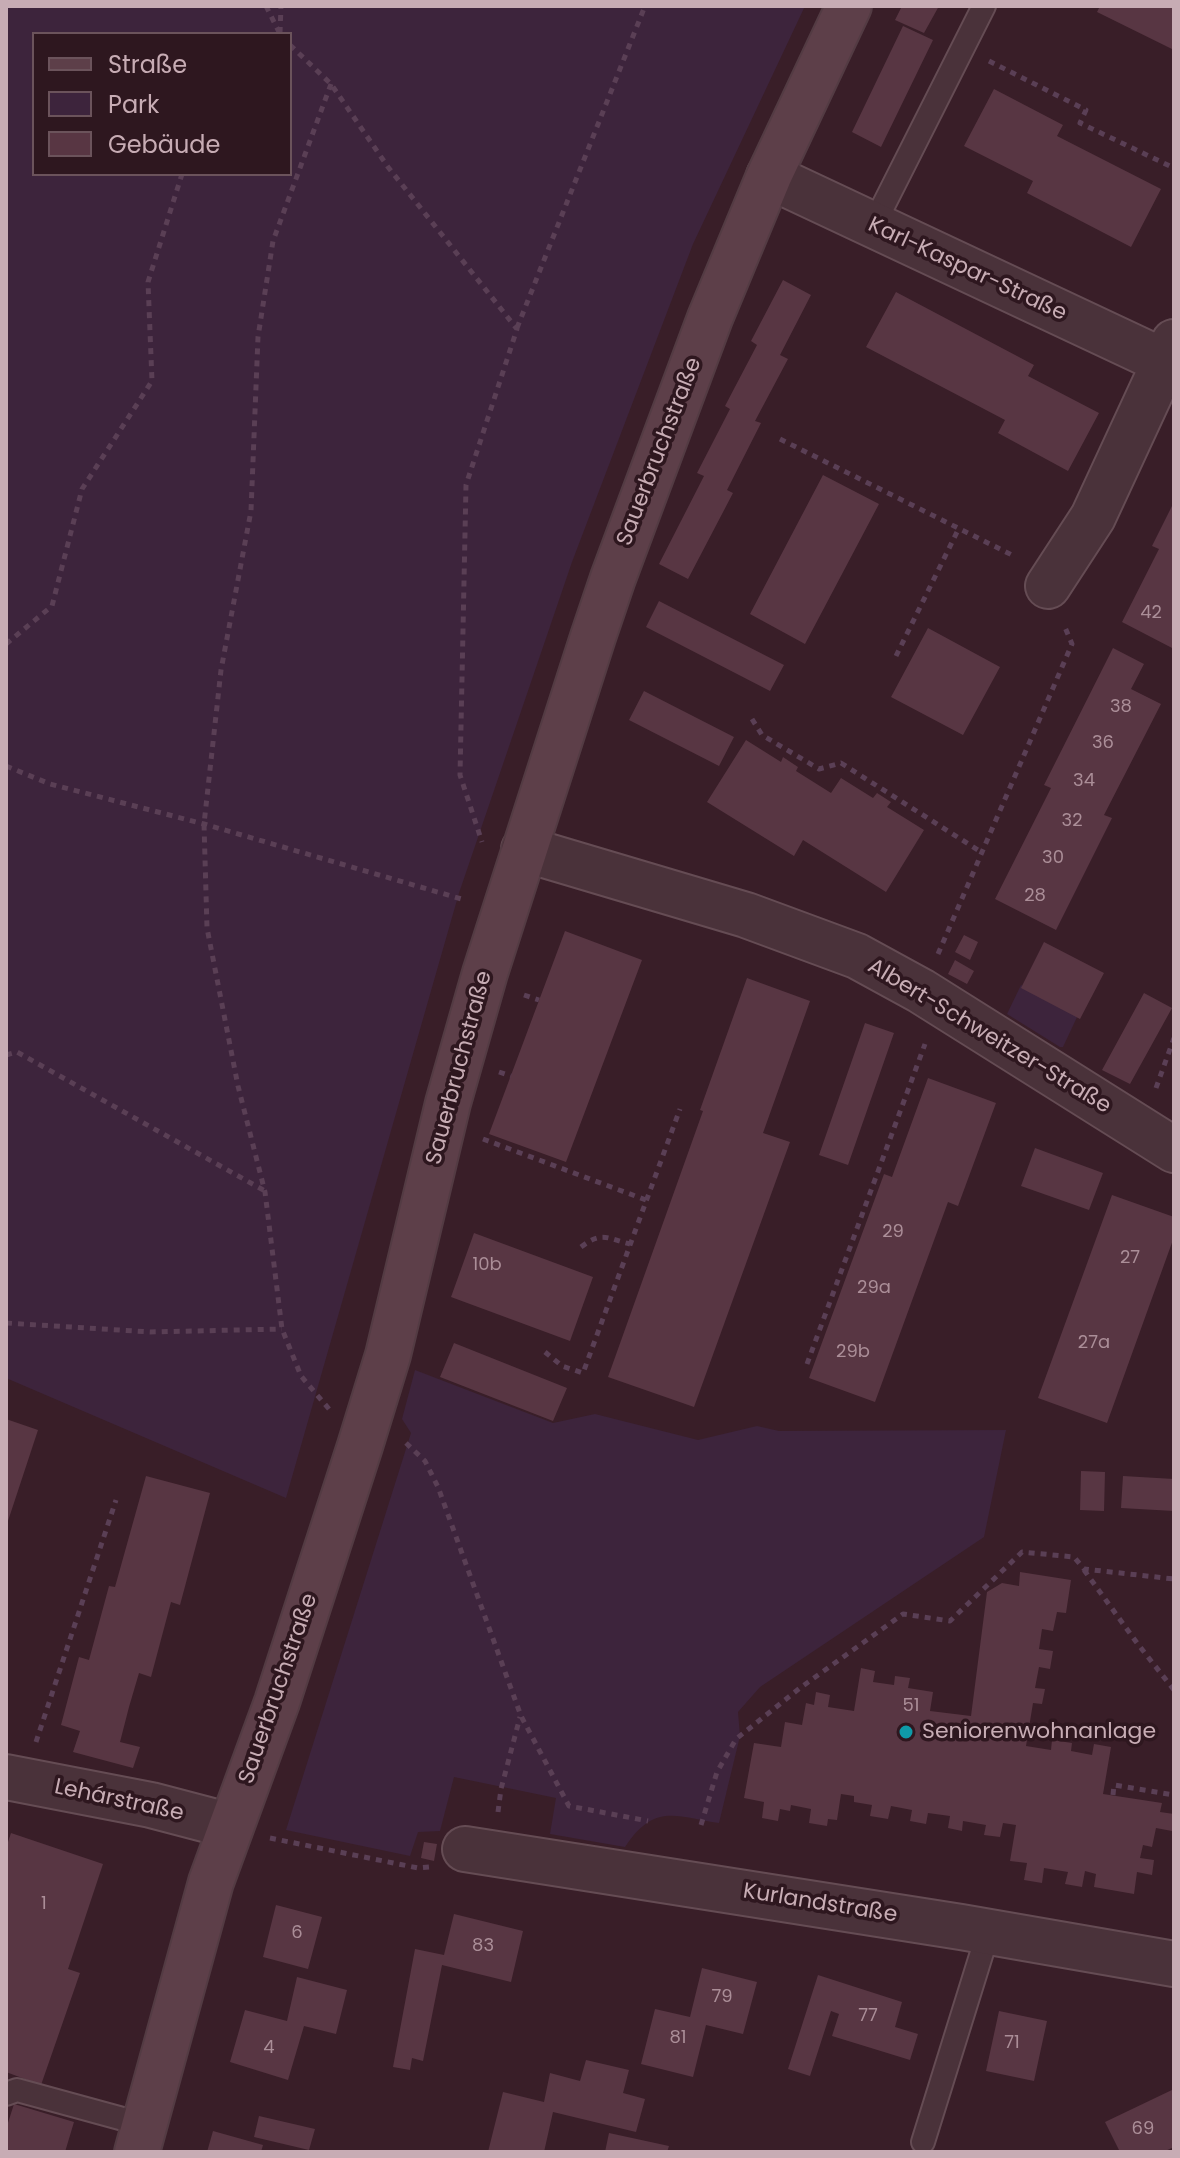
<!DOCTYPE html>
<meta charset="utf-8">
<style>
body{margin:0}
#map{position:relative;width:1180px;height:2158px;overflow:hidden;background:#391e28;font-family:Poppins,sans-serif}
canvas{display:block}
.frame{position:absolute;inset:0;border:8px solid #c7acb4;pointer-events:none}
.legend{position:absolute;left:32px;top:32px;width:260px;height:144px;box-sizing:border-box;background:#2e171f;border:2px solid #6b535b;margin:0;padding:10px 14px;list-style:none;font-size:24px;color:#c7acb4}
.legend li{display:flex;align-items:center;gap:16px;height:40px}
.legend b{width:40px;border:2px solid #6b535b}
</style>
<div id="map">
<canvas width="1180" height="2158"></canvas>
<div class="frame"></div>
<ul class="legend">
<li><b style="height:10px;background:#5d3f49"></b>Straße</li>
<li><b style="height:22px;background:#3d243c"></b>Park</li>
<li><b style="height:22px;background:#583643"></b>Gebäude</li>
</ul>
</div>
<script>
const c = document.querySelector('canvas').getContext('2d');
c.lineJoin = 'round';
function fill(path, color) {
  c.fillStyle = color;
  c.fill(path, 'evenodd');
}
function strokePath(path, color, width, dash) {
  c.strokeStyle = color;
  c.lineWidth = width;
  c.lineCap = dash ? 'butt' : 'round';
  c.setLineDash(dash || []);
  c.stroke(path);
}
function label(font, color, halo, rows, align = 'center') {
  c.font = font + ' Poppins,sans-serif';
  c.lineWidth = 7;
  c.setLineDash([]);
  c.textBaseline = 'middle';
  c.strokeStyle = halo;
  c.fillStyle = color;
  for (const [text, x, y, turn = 0] of rows) {
    c.save();
    c.translate(x, y);
    c.rotate((+turn || 0) * Math.PI / 180);
    c.textAlign = isNaN(turn) ? turn : align;
    if (halo) c.strokeText(text, 0, 0);
    c.fillText(text, 0, 0);
    c.restore();
  }
}
const green = new Path2D(`
 M6,6H805L693,244L572,562L459,893L286,1498L6,1378ZM34,34H290V174H34Z
 M1021,985L1078,1015L1063,1047H1060L1007,1014Z
 M415,1370L553,1423L595,1414L698,1440L757,1426L779,1431L1006,1430L984,1537L760,1687L738,1712L740,1736L719,1823C675,1816 654,1803 625,1847L550,1834L556,1798L454,1777L440,1831L418,1832L410,1856L286,1830L411,1433L402,1419Z`);
const building = new Path2D(`
 M902,6H939L924,33L895,20Z
 M1100,6H1174V50L1097,12Z
 M903,26L933,40L881,147L852,132Z
 M994,89L1063,125L1057,136L1161,189L1131,247L1027,193L1033,181L964,146Z
 M783,280L811,295L780,355L788,359L755,421L761,423L727,490L733,493L688,579L659,564L704,476L697,473L730,409L725,406L757,345L751,341Z
 M896,292L1034,365L1028,376L1099,413L1068,471L998,433L1005,420L866,347Z
 M823,475L879,504L805,644L750,614Z
 M1174,502V649L1122,622L1159,549L1152,546Z
 M659,601L784,665L770,691L646,627Z
 M928,628L1000,667L963,735L891,697Z
 M1113,648L1144,664L1131,689L1161,704L1104,815L1112,818L1056,930L995,899L1051,788L1044,785Z
 M644,691L734,737L719,766L629,720Z
 M746,740L781,762L783,757L798,767L796,771L831,793L841,778L873,798L877,793L891,802L887,807L924,830L886,892L803,840L794,856L707,802Z
 M565,931L642,960L566,1162L489,1134Z
 M964,935L978,942L970,960L955,952Z
 M1044,942L1104,973L1080,1019L1021,988Z
 M955,960L974,971L967,984L948,974Z
 M747,978L810,1001L763,1133L790,1142L694,1407L608,1377L703,1111L700,1110Z
 M1144,993L1172,1008L1130,1084L1102,1070Z
 M865,1023L894,1033L848,1165L819,1155Z
 M928,1078L996,1103L958,1206L948,1202L875,1402L809,1378L884,1174L892,1177Z
 M1035,1148L1103,1173L1089,1210L1021,1186Z
 M1112,1195L1174,1217V1237L1107,1423L1038,1398Z
 M474,1233L593,1277L570,1341L451,1297Z
 M454,1343L567,1388L553,1421L440,1377Z
 M6,1419L38,1430L7,1524H6Z
 M1081,1471L1105,1472L1104,1511L1080,1510Z
 M146,1476L210,1493L180,1605L171,1602L151,1677L139,1673L129,1707L120,1742L140,1747L133,1768L73,1752L80,1731L61,1725L79,1657L89,1660L109,1586L115,1587Z
 M1123,1476L1174,1479V1511L1121,1508Z
 M1020,1572L1071,1580L1066,1613L1057,1612L1053,1631L1042,1629L1039,1649L1053,1651L1050,1669L1039,1667L1035,1688L1045,1689L1042,1704L1033,1703L1026,1746L1051,1750L1052,1740L1072,1743L1071,1751L1092,1755L1094,1744L1111,1747L1103,1794L1162,1803L1160,1812L1174,1814L1172,1831L1156,1828L1152,1847L1143,1845L1140,1858L1154,1860L1152,1875L1137,1872L1134,1894L1094,1887L1096,1874L1085,1871L1082,1887L1065,1884L1068,1872L1044,1868L1042,1883L1024,1880L1027,1863L1010,1861L1016,1825L1003,1823L1000,1837L984,1835L986,1825L963,1821L962,1831L948,1828L950,1816L928,1813L926,1824L910,1821L912,1810L891,1806L888,1819L870,1816L872,1805L854,1802V1796L841,1794L837,1820L828,1819L827,1826L809,1823L811,1809L791,1805L790,1811L780,1809L778,1821L762,1818L764,1802L744,1798L754,1743L781,1747L785,1722L802,1725L806,1703L814,1705L816,1692L830,1695L828,1707L854,1711L861,1668L875,1671L873,1682L894,1685L895,1676L910,1678L908,1688L933,1692L930,1711L971,1716L987,1592L1002,1583L1019,1586Z
 M11,1833L103,1864L68,1969L80,1973L41,2085L6,2072V1848Z
 M424,1842L437,1844L434,1861L421,1858Z
 M276,1905L322,1917L308,1969L263,1957Z
 M454,1914L523,1931L511,1982L442,1965L423,2061L412,2058L410,2070L393,2067L415,1949L444,1955Z
 M702,1968L757,1982L743,2034L706,2025L693,2077L641,2064L655,2009L690,2017Z
 M818,1975L902,2002L895,2027L918,2034L910,2060L832,2036L839,2014L831,2011L810,2076L788,2069Z
 M297,1977L347,1990L336,2034L304,2026L288,2080L230,2062L245,2010L287,2021Z
 M999,2011L1047,2021L1034,2081L986,2071Z
 M586,2060L629,2070L623,2093L645,2099L636,2132L553,2112L544,2152H488L503,2092L544,2102L550,2073L580,2081Z
 M1174,2089V2147L1163,2152H1120L1105,2122Z
 M14,2104L74,2122L65,2152H6V2129Z
 M259,2116L315,2129L309,2150L254,2137Z
 M213,2131L263,2145L261,2152H207Z
 M609,2133L669,2146L667,2152H605Z`);
const path = new Path2D(`
 M266,6L280,34
 M280,33L281,6
 M290,45L331,84L388,167L517,329L466,485L460,775L482,842
 M989,61L1086,110L1080,123L1174,168
 M517,328L645,6
 M780,439L1016,557
 M6,644L52,606L82,489L152,381L148,282L182,174
 M896,656L959,528
 M752,719L762,735L819,769L841,763L981,852
 M6,766L50,784L204,824L465,900
 M938,954L1072,644L1064,625
 M524,995L539,1000
 M6,1055L17,1052L265,1191
 M499,1072L511,1076
 M1156,1088L1174,1038
 M483,1139L646,1200
 M581,1247C602,1231 606,1238 630,1244
 M6,1323L150,1332L282,1329
 M545,1352L562,1366L583,1373L680,1109
 M807,1364L925,1044
 M329,1409L301,1376L282,1329L265,1192L238,1086L207,928L204,824L221,670L251,511L258,337L273,241L331,84
 M406,1443L425,1461L438,1487L521,1716L569,1806L648,1821
 M1084,1570L1137,1643L1174,1690
 M36,1742L116,1500
 M1113,1795L1114,1785L1174,1795
 M498,1812L501,1789L520,1717
 M701,1825L717,1772L736,1739L800,1688L903,1614L950,1621L1022,1552L1074,1557L1084,1569L1174,1579
 M270,1838L418,1868L429,1867`);
const lane = new Path2D(`
 M873,226L984,6
 M6,2094L17,2090L145,2125
 M923,2142L988,1933`);
const street = new Path2D(`
 M769,176L1165,362
 M1048,586L1093,517L1174,342
 M524,849L746,915L857,956L921,991L1174,1150
 M6,1777L151,1805L231,1826
 M465,1849L961,1927L1174,1964`);
const secondary = new Path2D(`
 M137,2152L211,1882L277,1702L360,1446L388,1355L448,1103L485,973L593,637L613,578L710,318L769,176L849,6`);
const markers = [
 [906,1732,8,"#0f9aa8"]
];
const numberNames = [
 ["42",1151,613],
 ["38",1121,707],
 ["36",1103,743],
 ["34",1084,781],
 ["32",1072,821],
 ["30",1053,858],
 ["28",1035,896],
 ["29",893,1232],
 ["27",1130,1258],
 ["10b",487,1265],
 ["29a",874,1288],
 ["27a",1094,1343],
 ["29b",853,1352],
 ["51",911,1706],
 ["1",44,1904],
 ["6",297,1933],
 ["83",483,1946],
 ["79",722,1997],
 ["77",868,2016],
 ["81",678,2038],
 ["71",1012,2043],
 ["4",269,2048],
 ["69",1143,2129]
];
const streetNames = [
 ["Karl-Kaspar-Straße",967,270,25],
 ["Sauerbruchstraße",660,452,-69],
 ["Albert-Schweitzer-Straße",989,1037,31],
 ["Sauerbruchstraße",460,1068,-75],
 ["Sauerbruchstraße",279,1689,-71],
 ["Lehárstraße",119,1801,12],
 ["Kurlandstraße",820,1904,9]
];
const poiNames = [
 ["Seniorenwohnanlage",922,1732]
];
fill(green, '#3d243c');
fill(building, '#583643');
strokePath(lane, '#654c54', 26);
strokePath(street, '#654c54', 48);
strokePath(secondary, '#533b43', 48);
strokePath(path, '#5a3f55', 5, [6, 6]);
strokePath(lane, '#4a323a', 22);
strokePath(street, '#4a323a', 44);
strokePath(secondary, '#5d3f49', 44);
for (const [x, y, r, color] of markers) {
  const dot = new Path2D();
  dot.arc(x, y, r, 0, 2 * Math.PI);
  c.fillStyle = color;
  c.fill(dot);
  strokePath(dot, '#2e171f', 3);
}
label('18px', '#ab8e98', null, numberNames);
label('22px', '#c7acb4', '#2e171f', streetNames);
label('22px', '#c7acb4', '#2e171f', poiNames, 'left');
</script>
